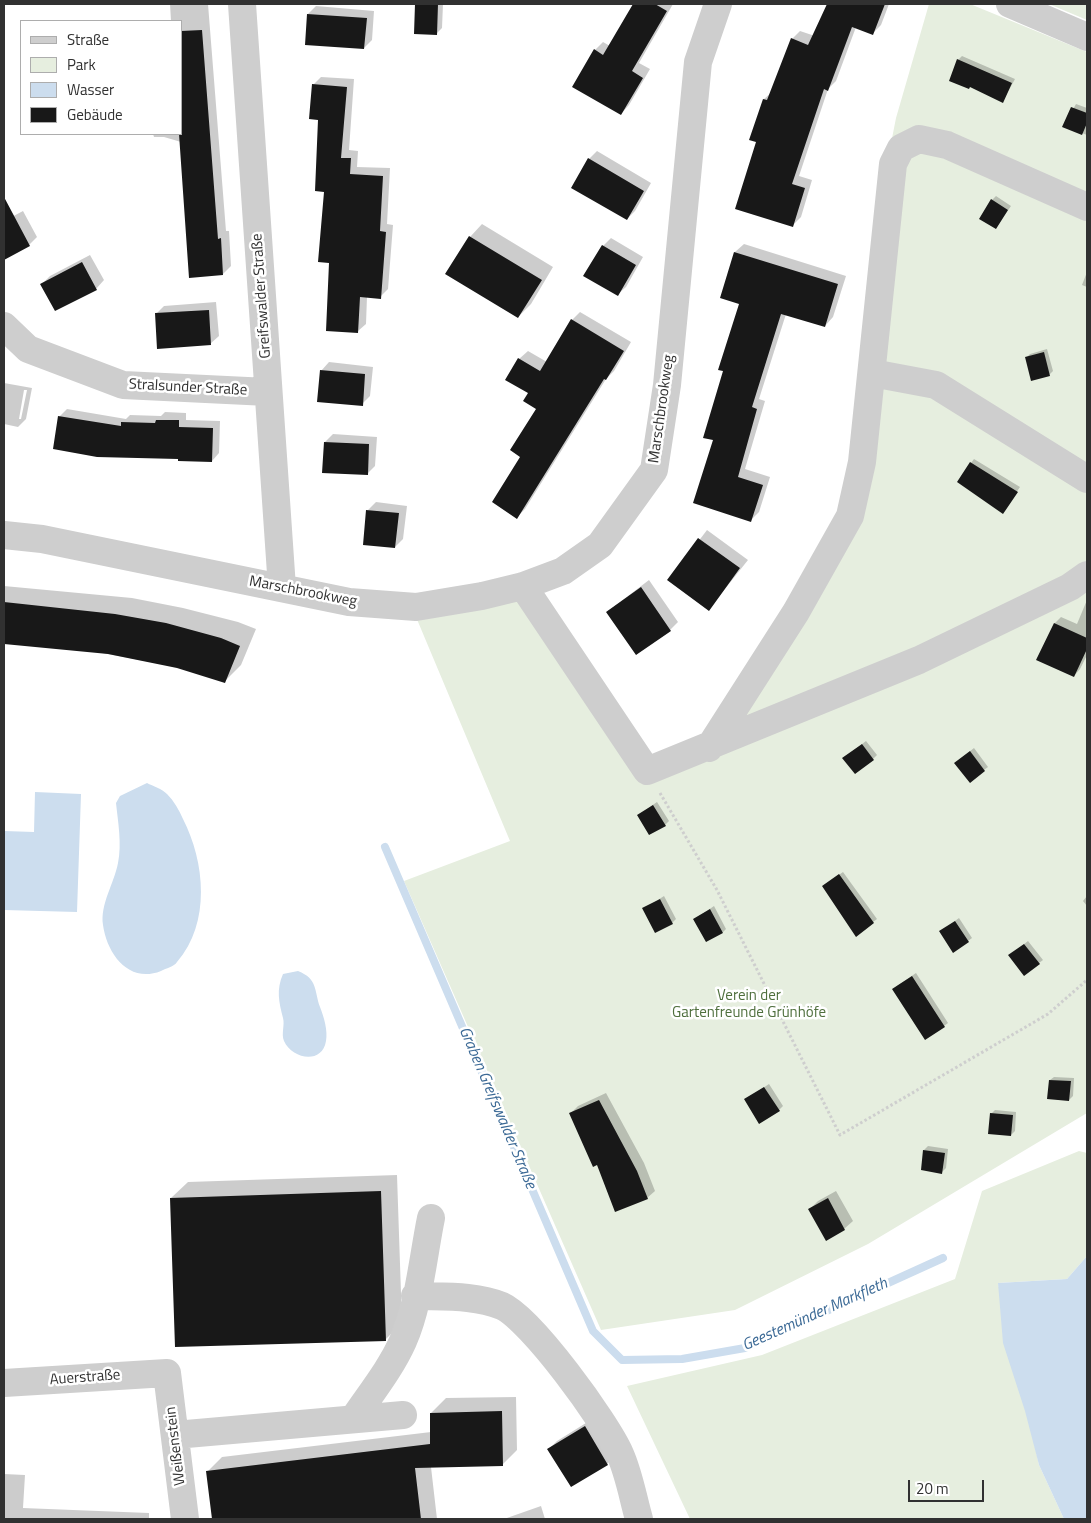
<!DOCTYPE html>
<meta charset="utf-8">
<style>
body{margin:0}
#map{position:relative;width:1091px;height:1523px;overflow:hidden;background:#fff;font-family:"Titillium Web",sans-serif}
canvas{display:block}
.frame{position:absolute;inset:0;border:5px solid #313131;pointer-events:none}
.legend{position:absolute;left:20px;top:20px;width:162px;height:115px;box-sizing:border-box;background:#fff;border:1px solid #adadad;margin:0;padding:6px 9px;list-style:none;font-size:15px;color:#313131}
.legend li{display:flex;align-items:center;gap:10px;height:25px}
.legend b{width:25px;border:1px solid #adadad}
.scale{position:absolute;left:908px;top:1480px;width:76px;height:22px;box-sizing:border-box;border:2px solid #313131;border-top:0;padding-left:6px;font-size:15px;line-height:18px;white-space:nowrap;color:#313131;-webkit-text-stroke:4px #fff;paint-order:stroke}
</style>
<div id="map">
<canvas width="1091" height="1523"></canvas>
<div class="frame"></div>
<ul class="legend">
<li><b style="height:6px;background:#cecece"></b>Straße</li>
<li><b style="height:14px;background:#e6eedf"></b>Park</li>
<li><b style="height:14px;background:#cde"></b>Wasser</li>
<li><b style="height:14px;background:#181818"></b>Gebäude</li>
</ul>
<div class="scale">20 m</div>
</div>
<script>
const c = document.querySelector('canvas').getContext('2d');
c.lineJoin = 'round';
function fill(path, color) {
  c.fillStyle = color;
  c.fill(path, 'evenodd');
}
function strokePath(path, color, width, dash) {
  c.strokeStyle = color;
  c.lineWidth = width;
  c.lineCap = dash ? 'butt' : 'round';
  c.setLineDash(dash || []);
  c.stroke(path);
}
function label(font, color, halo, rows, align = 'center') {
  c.font = font + ' "Titillium Web",sans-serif';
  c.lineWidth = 5;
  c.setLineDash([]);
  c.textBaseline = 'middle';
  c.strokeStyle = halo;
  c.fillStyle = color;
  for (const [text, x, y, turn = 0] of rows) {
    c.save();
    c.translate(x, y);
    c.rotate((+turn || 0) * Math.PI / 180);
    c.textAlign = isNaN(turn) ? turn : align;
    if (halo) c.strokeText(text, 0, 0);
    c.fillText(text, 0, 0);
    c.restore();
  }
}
const green = new Path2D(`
 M929,4H970L1087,52V1113L868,1244L735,1310L601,1330L404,881L510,841L416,617L541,589L648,756L704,739L837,518L856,450L885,174L896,118Z
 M1049,4H1087V20Z
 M1079,1151L1087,1153V1256L1067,1279L998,1283L1039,1465L1064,1519H690L627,1386L762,1355L955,1279L982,1191Z`);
const water = new Path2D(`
 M147,783C153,786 162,789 167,794C174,801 179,810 183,819C205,862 211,923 177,962C174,967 166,968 161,971C129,984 107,954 103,925C100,904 114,884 118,863C122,844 118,822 116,803L120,796Z
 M35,792L81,794L77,912L4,910V831L34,832Z
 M298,971C318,979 314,990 320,1007C324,1017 328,1031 326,1041C322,1065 292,1059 284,1041C281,1034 285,1025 283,1018C279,1002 276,990 283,974Z
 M1087,1256V1519H1064L1039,1465L1025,1411L1003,1343L998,1283L1067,1279Z`);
const shadow = new Path2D(`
 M170,4H208L226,231H229L231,266L223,274L181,142L164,137H154L153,134H181V21H171Z
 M416,4H443L442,28L436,34L415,33Z
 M634,4H673L639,63L650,69L629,105L621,114L595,50L603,42L610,46Z
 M829,4H889L881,25L872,34L856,27L836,81L828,89L799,176L812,180L801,217L793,225L758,141L751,139L764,99L772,92L792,39L800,31L815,36Z
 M316,6L374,11L372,40L364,48L308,14Z
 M962,56L1015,79L1003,101L958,60Z
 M321,77L354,79L349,150L358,151L357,167L390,168L387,224L393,225L388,289L380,297H367L366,324L358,331L331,262L320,118L313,85Z
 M1076,104L1087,108V135L1064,126Z
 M597,151L651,183L635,211L627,219L589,159Z
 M996,196L1011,206L996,228L992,200Z
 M23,211L37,237L29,245L4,258V221Z
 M482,224L553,267L531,304L518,317L470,237Z
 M611,238L643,257L626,287L617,295L603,246Z
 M744,244L846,276L833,317L825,326L786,314L759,399L765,401L745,469L770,477L759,512L751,520L714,439L724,371L740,303L722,297L735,252Z
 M90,255L104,280L96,289L42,284L50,276Z
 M1087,272V287L1082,285Z
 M216,302L219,336L210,344L156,314L164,306Z
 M580,312L631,342L614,371L606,379L525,509L517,517L522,456L537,408L529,393L519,359L528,351L547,362L572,320Z
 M1047,349L1053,371L1049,375L1026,358L1030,354Z
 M329,362L373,367L370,396L362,404L321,371Z
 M4,383L32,388L26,419L18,427L4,424ZM24,390H27L21,419H19Z
 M67,409L126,419L130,415L161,416L165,412L186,413V420L220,421L219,453L212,461L179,457L59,417Z
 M333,434L377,437L375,466L367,474L325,442Z
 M974,459L1020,487L1004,510L971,463Z
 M376,502L407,506L403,539L395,547L368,510Z
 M707,530L748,560L709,609L669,580Z
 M649,580L678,622L670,630L607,612Z
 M4,586L132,598L183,608L238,622L256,629L241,665L225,681L177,667L81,649L4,643Z
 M1087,600V655L1080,669L1074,676L1055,623L1061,617L1077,624Z
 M866,741L877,755L873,759L848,755Z
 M974,748L988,767L984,770L960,759Z
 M657,802L669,821L665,825L638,815Z
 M843,872L877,919L856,935L823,886Z
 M664,896L676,919L672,923L644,909Z
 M1087,896V906L1083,901Z
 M714,906L726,929L723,932L695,919Z
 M959,918L972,938L968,941L940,932Z
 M1028,941L1043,960L1039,963L1014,952Z
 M916,973L948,1023L944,1026L897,986Z
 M1054,1077L1074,1078L1073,1096L1069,1100L1050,1080Z
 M769,1084L783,1106L779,1110L745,1100Z
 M606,1093L644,1163L655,1191L647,1198L598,1163L571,1113L578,1106Z
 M995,1110L1016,1112L1015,1131L1011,1135L991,1114Z
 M928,1146L948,1149L946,1168L942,1172L924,1150Z
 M397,1175L402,1323L385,1340L171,1198L188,1182Z
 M836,1191L853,1221L844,1229L810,1209L818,1201Z
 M516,1397L517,1450L502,1465L431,1467L437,1519H213L207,1472L222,1457L431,1432V1413L446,1398Z
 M594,1418L615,1456L607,1464L549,1449L557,1441Z
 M4,1474L25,1475L23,1508L149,1513V1519H4Z
 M541,1506L545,1519H504Z`);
const stream = new Path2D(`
 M385,847L593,1331L622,1360L682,1359L745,1348L943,1258`);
const building = new Path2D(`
 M415,4H438L437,35L414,34Z
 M633,4H655L667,11L632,71L643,78L621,115L572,87L594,49L603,55Z
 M827,4H885L873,35L852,27L828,91L824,89L792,184L805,188L793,227L735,209L756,142L749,140L763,99L767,100L791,38L808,45Z
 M307,14L367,18L364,49L305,45Z
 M202,30L218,239L221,238L223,275L189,278L179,134H181V31Z
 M957,59L1012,83L1003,103L970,87L969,89L949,81Z
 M312,84L347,87L341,158H351L350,174L383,176L380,231L386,232L381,299L360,297L358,333L326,331L329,263L318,262L324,192L315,191L318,120L309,119Z
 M1071,107L1087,113V123L1082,135L1062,127Z
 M588,158L644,191L627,220L571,188Z
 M4,197L30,246L4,260Z
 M991,199L1008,210L996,229L979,219Z
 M469,236L542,280L518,318L445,274Z
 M602,245L636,265L618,296L583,276Z
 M734,252L838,284L825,327L781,314L752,407L757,409L738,477L763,485L751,522L693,503L713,440L703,438L723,371L718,370L739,304L720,298Z
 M82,262L97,290L55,311L40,284Z
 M209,310L211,345L157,349L155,313Z
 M571,319L624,351L606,380L604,379L517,519L492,502L520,457L510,450L536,409L523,401L528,393L505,380L518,358L540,371Z
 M1044,352L1050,376L1031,381L1025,357Z
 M320,370L365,374L363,406L317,402Z
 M58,416L121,426V422L155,423L156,420H179V427L213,428L212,462L178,461V459L97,457L53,449Z
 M324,442L369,444L368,475L322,473Z
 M970,462L1018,492L1003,514L957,482Z
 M366,510L399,513L395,548L363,545Z
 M698,538L740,568L709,611L667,580Z
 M641,587L671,631L636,655L606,612Z
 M4,602L115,614L166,623L221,638L240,646L225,683L177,668L108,654L4,644Z
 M1054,623L1087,638V649L1074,677L1036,660Z
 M862,744L874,760L855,774L842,758Z
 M970,751L985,771L970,783L954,763Z
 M653,805L666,826L649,835L637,815Z
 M839,874L874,923L856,937L822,886Z
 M660,899L673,924L655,933L642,908Z
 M710,909L723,933L706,942L693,919Z
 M955,921L969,942L953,953L939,931Z
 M1024,944L1040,964L1024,976L1008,955Z
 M912,976L945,1027L925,1040L892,989Z
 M1049,1080L1071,1081L1069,1101L1047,1099Z
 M764,1087L780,1111L759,1124L744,1099Z
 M599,1100L637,1171L648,1199L615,1212L597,1165L593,1167L569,1113Z
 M990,1113L1013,1115L1011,1136L988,1134Z
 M923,1150L945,1153L942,1174L921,1170Z
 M381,1191L386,1341L175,1347L170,1198Z
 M828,1198L845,1230L826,1241L808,1209Z
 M502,1411L503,1466L415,1468L421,1519H212L206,1471L430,1444V1413Z
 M585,1426L608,1465L571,1487L547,1449Z`);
const path = new Path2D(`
 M660,793L717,890L840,1135L1048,1014L1087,980`);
const minor = new Path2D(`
 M242,4L282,588
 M1010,4L1087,37
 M4,326L28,349L123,385L268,392
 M872,373L936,385L1087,479
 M4,535L42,539L349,602L416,607L482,596L523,586L563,571L600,545L654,470L667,385L698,62L718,4
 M523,586L647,771L919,660L1070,587L1087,575
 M709,748L796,612L850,516L862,462L893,164L901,148L919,139L947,145L1087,207
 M415,1296C443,1297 476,1295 502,1306C531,1319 606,1422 620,1454C629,1474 633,1498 639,1519
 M4,1383L167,1373L185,1519
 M354,1418C371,1393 391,1368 403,1341C419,1305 423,1257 431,1218
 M175,1435L403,1415`);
const streetNames = [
 ["Greifswalder Straße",262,296,-94],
 ["Stralsunder Straße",188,388,3],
 ["Marschbrookweg",662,409,-82],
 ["Marschbrookweg",303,592,11],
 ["Auerstraße",85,1378,-4],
 ["Weißenstein",176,1446,-97]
];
const parkNames = [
 ["Verein der",749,996],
 ["Gartenfreunde Grünhöfe",749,1013]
];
const waterNames = [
 ["Graben Greifswalder Straße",497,1108,67],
 ["Geestemünder Markfleth",815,1315,-24]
];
fill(green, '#e6eedf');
fill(water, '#cde');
fill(shadow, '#0003');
strokePath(stream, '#cde', 8);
fill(building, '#181818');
strokePath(path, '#cecece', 3, [2.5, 2.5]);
strokePath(minor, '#cecece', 28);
label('15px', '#313131', '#fff', streetNames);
label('15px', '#4f6f3d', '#fff', parkNames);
label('italic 16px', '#3c6a96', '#fff', waterNames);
</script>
